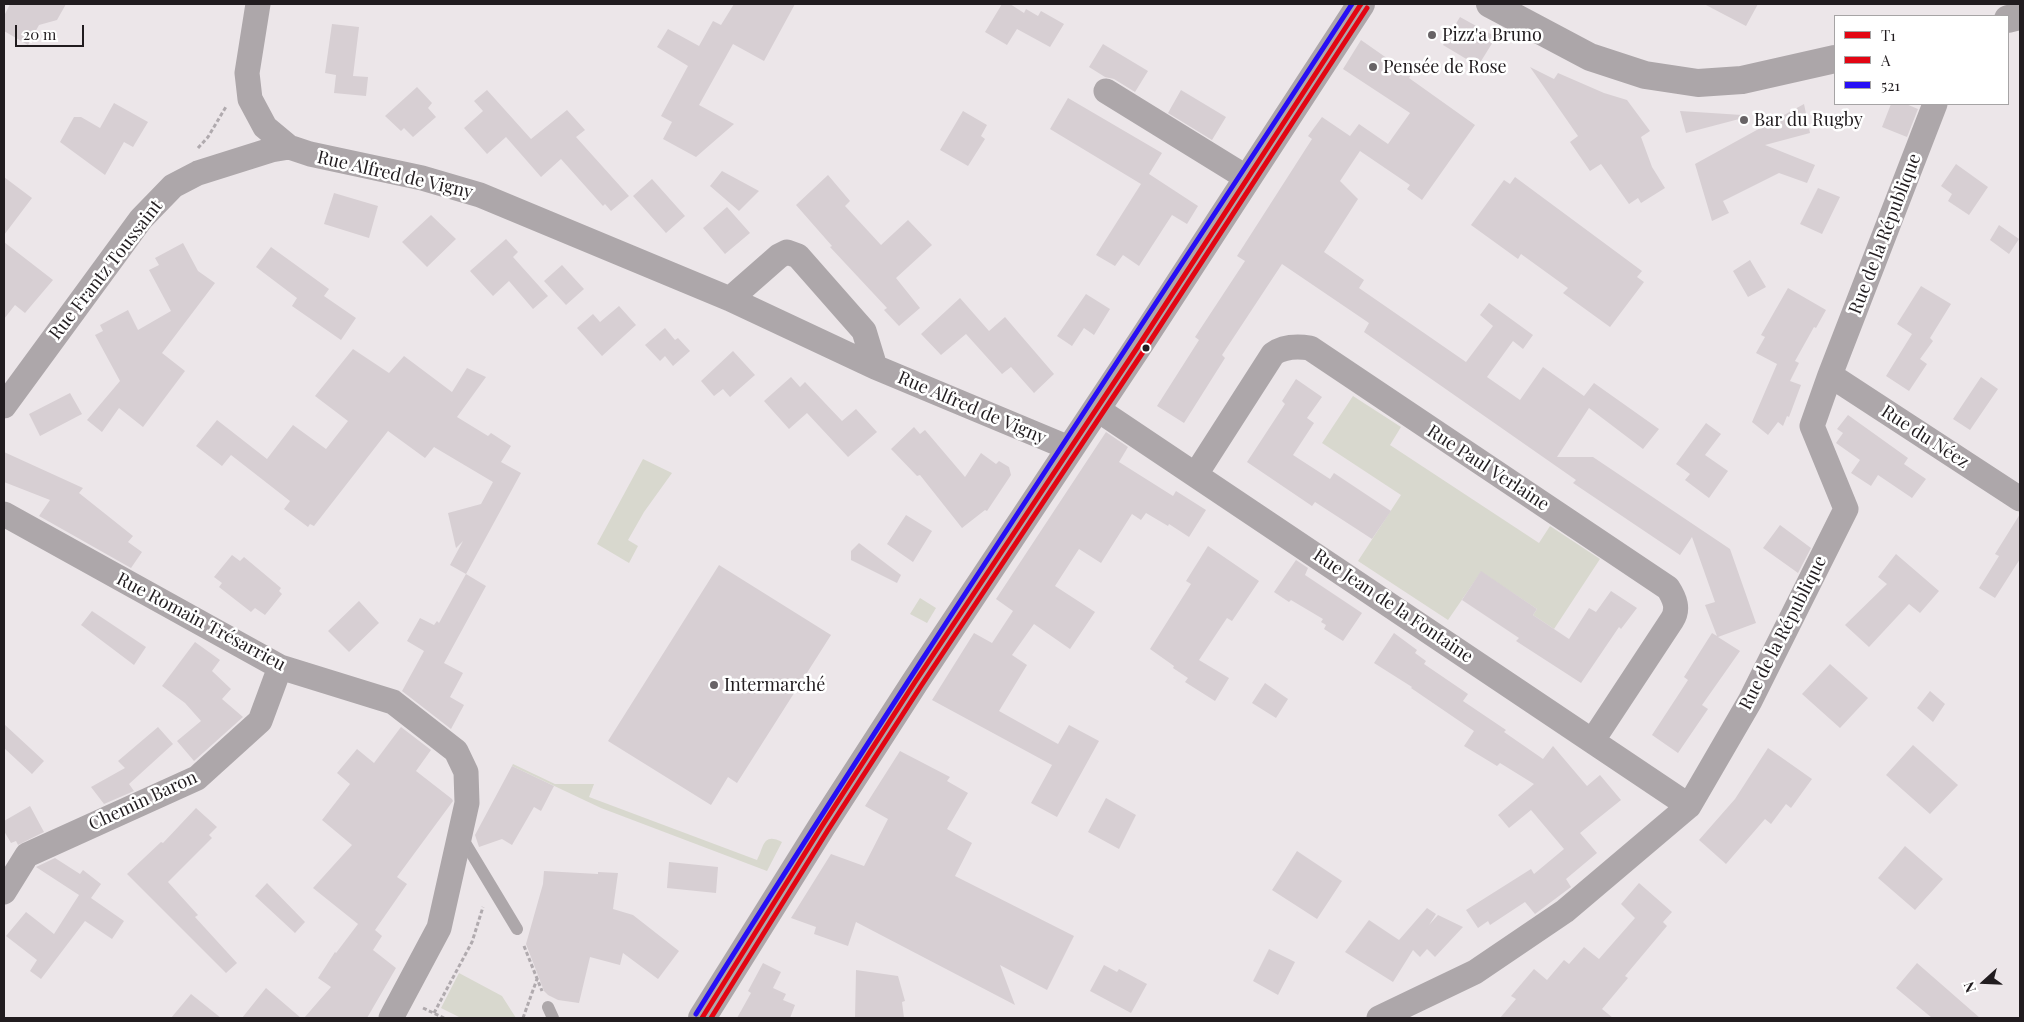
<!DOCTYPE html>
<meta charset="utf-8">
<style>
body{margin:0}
#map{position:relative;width:2024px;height:1022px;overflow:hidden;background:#ece6e9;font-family:"Playfair Display",serif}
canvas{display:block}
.frame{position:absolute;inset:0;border:5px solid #211c1f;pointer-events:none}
.legend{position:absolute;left:1834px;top:15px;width:175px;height:90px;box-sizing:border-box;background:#fff;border:1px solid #a6a4a5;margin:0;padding:6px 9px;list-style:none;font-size:15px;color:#211c1f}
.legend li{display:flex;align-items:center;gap:10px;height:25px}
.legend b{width:25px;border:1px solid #a6a4a5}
.north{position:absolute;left:1959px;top:957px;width:50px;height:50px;-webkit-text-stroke:4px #fff;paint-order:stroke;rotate:250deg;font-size:14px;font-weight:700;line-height:20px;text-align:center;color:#211c1f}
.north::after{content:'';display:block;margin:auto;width:18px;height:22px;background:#211c1f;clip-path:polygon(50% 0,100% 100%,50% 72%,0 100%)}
.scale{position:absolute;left:15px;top:25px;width:69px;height:22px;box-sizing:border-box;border:2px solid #211c1f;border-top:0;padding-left:6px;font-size:15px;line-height:18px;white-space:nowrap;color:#211c1f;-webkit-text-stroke:4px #fff;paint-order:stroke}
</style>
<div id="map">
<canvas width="2024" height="1022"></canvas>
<div class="frame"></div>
<ul class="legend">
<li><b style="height:6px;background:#e30613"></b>T1</li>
<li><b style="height:6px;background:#e30613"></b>A</li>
<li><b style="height:6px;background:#270ff5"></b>521</li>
</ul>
<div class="north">N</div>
<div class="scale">20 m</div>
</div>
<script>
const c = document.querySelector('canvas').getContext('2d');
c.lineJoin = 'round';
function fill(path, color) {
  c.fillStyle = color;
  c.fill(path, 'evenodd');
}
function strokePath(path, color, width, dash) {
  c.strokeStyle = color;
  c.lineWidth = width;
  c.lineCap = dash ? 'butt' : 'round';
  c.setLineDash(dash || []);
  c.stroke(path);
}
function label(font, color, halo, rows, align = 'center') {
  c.font = font + ' "Playfair Display",serif';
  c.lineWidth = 5;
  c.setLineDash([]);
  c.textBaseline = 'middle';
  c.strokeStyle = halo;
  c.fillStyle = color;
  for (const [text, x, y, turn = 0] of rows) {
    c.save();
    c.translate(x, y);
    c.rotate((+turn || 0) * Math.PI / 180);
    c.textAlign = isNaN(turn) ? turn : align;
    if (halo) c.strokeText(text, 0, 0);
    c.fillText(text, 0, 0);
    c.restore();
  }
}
const green = new Path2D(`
 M1353,396L1401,427L1390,445L1539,543L1550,526L1600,559L1554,629L1533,615L1537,609L1481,572L1448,620L1358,561L1401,495L1322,443Z
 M643,459L672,473L644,512L628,540L638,546L629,563L597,544Z
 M920,598L936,608L927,623L910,614Z
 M513,764L555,784H594L589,797L757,860C764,848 762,832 782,842L767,871L601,808L512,766Z
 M459,973L502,996L516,1018H461L441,1008Z`);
const building = new Path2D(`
 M10,4H66L57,20L39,25L28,45L4,31V16Z
 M734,4H795L764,61L733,44L699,105L734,124L696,157L663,139L672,122L661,116L688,66L657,47L668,29L699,46L713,21L721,25Z
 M1002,4H1010L1024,13L1026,9L1038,16L1041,11L1064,24L1050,47L1017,29L1007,45L985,32Z
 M1704,4H1758L1746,26Z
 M1460,17L1496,37L1478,66L1443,45Z
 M332,24L359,27L353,76L368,77L366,96L334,93L336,75L325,73Z
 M1361,40L1411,75L1409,78L1475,125L1422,200L1407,189L1410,185L1360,151L1340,181L1358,199L1324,252L1364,280L1359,288L1466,362L1493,326L1480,315L1489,303L1533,335L1523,349L1513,341L1487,377L1520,400L1543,367L1584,396L1594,383L1659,429L1643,449L1589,408L1557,457H1593L1730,549L1756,623L1718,637L1740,651L1702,705L1708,709L1678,753L1652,735L1688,680L1684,677L1712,633L1717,636L1705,605L1715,602L1692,537L1680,555L1573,483L1576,480L1364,332L1369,323L1282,264L1222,355L1225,358L1184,423L1157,406L1199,340L1195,337L1245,261L1237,256L1312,139L1308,136L1322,117L1350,136L1359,124L1388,144L1410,113L1343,69Z
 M1103,44L1148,71L1135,92L1114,79L1105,77L1089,67Z
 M1530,67L1554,79L1558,73L1604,93L1627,100L1650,131L1641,137L1652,167L1665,188L1641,203L1638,198L1629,204L1601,164L1590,171L1570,142L1578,136Z
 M417,87L432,103L428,108L436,117L413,137L404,128L401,131L385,116Z
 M487,90L531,139L567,110L585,130L576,137L629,196L611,211L605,204L603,206L561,159L541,177L506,137L487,154L464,128L483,111L474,101Z
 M1181,90L1226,117L1212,140L1168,113Z
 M1068,98L1162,153L1149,174L1198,206L1187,224L1172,215L1139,266L1123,255L1115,266L1096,255L1141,184L1050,129Z
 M114,103L148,122L133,147L124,142L105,175L60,142L74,117H81L100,128Z
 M1804,104L1810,133L1765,145L1815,165L1807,183L1779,173L1723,201L1729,213L1712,221L1695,164Z
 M1891,104H1906L1918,109L1907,137L1882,127Z
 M963,111L987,125L981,136L985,139L968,166L940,150Z
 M1680,111L1742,115L1743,118L1686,133Z
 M1956,164L1988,187L1969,215L1948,201L1952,194L1941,186Z
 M722,171L759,191L739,211L710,186Z
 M828,175L850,201L845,206L881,245L908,220L932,245L896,278L920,308L899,326L884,310L887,308L830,247L832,246L796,205Z
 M4,177L32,198L4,235Z
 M1515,177L1642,271L1637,277L1644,282L1610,327L1563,293L1568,288L1521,254L1518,259L1471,225L1504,180L1510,184Z
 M652,179L685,216L666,233L633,196Z
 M1818,188L1840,197L1822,234L1800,224Z
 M334,193L378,206L369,238L324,224Z
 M727,207L750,233L725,254L703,228Z
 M431,215L456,239L427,267L402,242Z
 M1999,225L2019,239L2009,254L1990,240Z
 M506,239L518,252L513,257L548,296L533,309L509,281L493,296L470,271Z
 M4,242L53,280L25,313L15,305L4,319Z
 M183,243L198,271L215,283L162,353L185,371L143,427L119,408L102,432L87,420L120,381L95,335L103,331L100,325L128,310L138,330L171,311L149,270L159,265L155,258Z
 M271,247L329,289L324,296L356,318L341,340L292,306L297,298L256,267Z
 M1750,260L1766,287L1748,297L1733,271Z
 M562,265L584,289L566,305L544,281Z
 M1921,286L1951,304L1930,338L1933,341L1920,359L1927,364L1909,391L1886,376L1912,334L1897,324Z
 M1788,288L1826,310L1816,328L1814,327L1795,361L1799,363L1790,381L1801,385L1789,417L1787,416L1783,426L1778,422L1768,435L1752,422L1777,364L1756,353L1765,337L1761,335Z
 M1086,294L1110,309L1094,335L1084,328L1072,346L1057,336Z
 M960,298L989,331L1005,317L1054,374L1034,393L1011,367L1002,374L966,334L941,355L921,334Z
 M619,306L636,325L602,356L577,328L593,314L600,322Z
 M665,328L675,340L678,338L690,351L673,366L665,356L660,361L645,345Z
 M353,349L389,373L404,356L452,392L467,368L486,377L457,417L488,436L491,433L511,446L501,462L521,473L466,574L486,586L444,663L463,673L450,697L464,705L451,729L402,691L424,651L407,641L420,618L434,625L437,621L439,623L466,574L450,565L463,541L456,548L448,513L481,504L493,482L434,447L425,458L388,431L314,526L310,524L308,527L284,509L290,501L231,455L222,466L196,446L217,420L267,459L293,425L326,449L348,421L315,396Z
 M733,351L755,375L730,397L723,389L714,396L701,381Z
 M791,377L800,387L805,382L842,421L856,409L877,432L848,457L807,413L789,429L764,401Z
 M1981,377L1998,389L1970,430L1953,419Z
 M1296,379L1322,397L1307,418L1314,423L1293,455L1330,479L1334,473L1391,511L1372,539L1315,502L1312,506L1247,462L1285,404L1282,401Z
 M70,393L82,414L40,436L29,414Z
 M1848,415L1908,458L1904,464L1926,479L1912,498L1878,475L1871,486L1851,473L1860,460L1836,443L1843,433L1837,429Z
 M1706,423L1721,434L1705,455L1728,471L1709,498L1685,480L1690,474L1676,464Z
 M914,427L920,434L925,430L965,477L981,453L996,464L999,461L1009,467L1011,475L987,511L985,510L962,528L920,475L917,476L891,449Z
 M1106,432L1128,447L1119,462L1173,496L1176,491L1206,510L1189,537L1169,524L1168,526L1146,513L1141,520L1132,514L1101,563L1079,549L1055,586L1095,612L1070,649L1034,624L1012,655L1027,665L999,711L1058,744L1069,725L1099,741L1057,817L1031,803L1052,765L932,700L974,633L992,643L1013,611L996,599Z
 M4,452L83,488L79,493L133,536L128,542L142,552L131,568L39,516L50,500L4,482Z
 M2020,514V559L1995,598L1979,588L1999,556L1995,554Z
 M906,515L932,531L913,562L887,544Z
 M1780,525L1811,548L1798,573L1763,548Z
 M859,543L901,575L897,583L851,560V551Z
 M1208,546L1259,581L1232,621L1227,618L1199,660L1229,678L1215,701L1185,682L1188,678L1173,668L1174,666L1150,649L1191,584L1186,581Z
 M1896,554L1939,591L1920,613L1909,604L1869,647L1845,625L1887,584L1878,577Z
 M232,555L240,561L244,557L281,588L279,591L282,594L265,615L255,608L251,612L219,587L222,583L214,577Z
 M1296,560L1308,568L1305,575L1362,613L1343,641L1324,629L1326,625L1321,622L1323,619L1291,600L1289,602L1274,592Z
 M719,565L831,635L737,783L728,777L711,805L608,741Z
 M1481,571L1537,609L1533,615L1569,639L1589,608L1596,612L1611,591L1637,608L1621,629L1619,627L1581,683L1516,641L1519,638L1462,600Z
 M359,601L379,623L349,652L328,631Z
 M92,611L146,647L134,665L81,625Z
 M1394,633L1417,650L1415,653L1426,661L1424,664L1468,694L1463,701L1506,730L1504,732L1543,759L1553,746L1587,786L1600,775L1621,800L1580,833L1597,853L1566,879L1571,887L1535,914L1525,902L1490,925L1488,921L1478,928L1466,910L1531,869L1534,874L1564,849L1531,810L1509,828L1498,815L1534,784L1500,763L1497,766L1464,746L1474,731L1411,688L1412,687L1374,663Z
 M195,642L220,660L212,671L231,689L222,699L243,717L194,761L177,741L201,721L185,703L162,686Z
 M1830,664L1868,698L1840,728L1802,694Z
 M1265,683L1288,699L1276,718L1252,703Z
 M1930,691L1945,704L1933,722L1917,708Z
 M4,724L44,761L32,774L4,748Z
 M158,727L173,744L129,784L134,791L104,804L91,787L125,768L118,761Z
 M401,727L431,750L416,771L452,799L453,801L397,877L407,884L375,930L382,936L373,950L396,968L367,1018H304L331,987L318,978L335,952L336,953L358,924L313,888L352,845L322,820L350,784L337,773L357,749L374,763Z
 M1913,745L1958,785L1930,814L1886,775Z
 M1768,748L1812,779L1791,808L1786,804L1771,824L1765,819L1726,864L1699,840L1735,799Z
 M900,751L950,777L947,781L968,793L947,829L972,843L955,876L1074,936L1047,990L1000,965L1015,1005L856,922L848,946L814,934L816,927L791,918L831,854L864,866L888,819L865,806Z
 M512,766L554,786L541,811L534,807L512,845L502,839L479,847L475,835Z
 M1106,798L1136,815L1119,849L1088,832Z
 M30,806L44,832L18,845L16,841L11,843L4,831V821Z
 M196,808L217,827L209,835L212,838L168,882L198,915L195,917L237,963L226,973L127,874L161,842L163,843Z
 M1905,846L1943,879L1915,910L1878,878Z
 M1297,851L1342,881L1317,919L1272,890Z
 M55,858L80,874L83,870L101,884L91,898L124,921L112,939L85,921L41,979L30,971L37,960L6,936L26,912L54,934L79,895L36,867Z
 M669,862L718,867L716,893L667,888Z
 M544,871L598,874V872L618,873L613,909L633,915L679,951L658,979L623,953L620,965L590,957L579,1003L558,1000L548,995L544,991L526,944L543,884Z
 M267,883L305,922L295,933L255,896Z
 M1639,883L1672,912L1663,922L1667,926L1625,976L1628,978L1602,1009L1613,1018H1500L1516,999L1511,996L1534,969L1547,980L1564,960L1569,964L1584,947L1599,959L1635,918L1621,904Z
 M1427,908L1436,914L1429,925L1438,915L1463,927L1435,957L1427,949L1420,957L1413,950L1393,982L1345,952L1369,920L1399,940Z
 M1269,949L1295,962L1278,995L1253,981Z
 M763,963L781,972L773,988L786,994L783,1000L795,1005L790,1018H737L751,993L748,991Z
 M1917,963L1980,1018H1932L1896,988Z
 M1104,965L1117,972L1119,969L1147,984L1131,1013L1090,991Z
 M856,970L898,976L905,1001L902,1002L904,1018H855Z
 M266,988L301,1018H242Z
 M191,994L221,1018H171Z`);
const path = new Path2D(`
 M198,148L208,137L227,105
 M524,946L542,991
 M423,1008L444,1018
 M434,1013L472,942L483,907
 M523,1018L537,979`);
const service = new Path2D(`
 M461,836L517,929
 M548,1007L553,1018`);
const minor = new Path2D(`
 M258,4L247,73L250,99L265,127L289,147L310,154L422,178L480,195L730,299L875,367L1069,448
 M1106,91L1247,178
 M730,299L779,256L787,252L798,256L864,331L875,367
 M1830,375L2020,499
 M4,406L141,219L173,186L198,173L271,150L289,147
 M1097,409L1689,806
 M1196,474L1273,354C1284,346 1297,346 1310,348C1429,429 1549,507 1668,588C1675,599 1679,609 1672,620L1593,740
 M4,514L280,667L393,702L456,751L466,772L467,803L439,928L391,1018
 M4,892L27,855L197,778L260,721L280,667
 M1379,1018L1475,972L1565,911L1689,806L1750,701L1846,509L1812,426L1830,375L1935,104`);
const tertiary = new Path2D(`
 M702,1018L822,826L915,682L1141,342L1361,4`);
const secondary = new Path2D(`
 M1490,4L1590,57L1645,75L1698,83L1742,80L1835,59
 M2008,19L2020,16`);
const bus1 = new Path2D(`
 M702,1018L822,826L915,682L1141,342L1361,4`);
const bus2 = new Path2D(`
 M711,1018L828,830L921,686L1147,346L1367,8`);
const bus3 = new Path2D(`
 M696,1014C909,673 1133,340 1352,4`);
const markers = [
 [1432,35,5,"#686366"],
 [1373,67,5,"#686366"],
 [1744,120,5,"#686366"],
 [1146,348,4.5,"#211c1f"],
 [714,685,5,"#686366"]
];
const poiNames = [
 ["Pizz'a Bruno",1442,35],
 ["Pensée de Rose",1383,67],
 ["Bar du Rugby",1754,120],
 ["Intermarché",724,685]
];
const streetNames = [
 ["Rue Alfred de Vigny",395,175,13],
 ["Rue de la République",1885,234,-69],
 ["Rue Frantz Toussaint",106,270,-52],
 ["Rue Alfred de Vigny",972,408,23],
 ["Rue du Néez",1925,437,33],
 ["Rue Paul Verlaine",1488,468,33],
 ["Rue Jean de la Fontaine",1393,606,34],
 ["Rue Romain Trésarrieu",201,622,28],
 ["Rue de la République",1783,633,-63],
 ["Chemin Baron",143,801,-25]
];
fill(green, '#d8d8ce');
fill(building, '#d7cfd3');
strokePath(path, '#b0aaae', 3, [4, 2.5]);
strokePath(service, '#ada7aa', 12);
strokePath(minor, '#ada7aa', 25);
strokePath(tertiary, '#ada7aa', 28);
strokePath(secondary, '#aca6a9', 28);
strokePath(bus1, '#e30613', 5);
strokePath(bus2, '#e30613', 5);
strokePath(bus3, '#270ff5', 5);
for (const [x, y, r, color] of markers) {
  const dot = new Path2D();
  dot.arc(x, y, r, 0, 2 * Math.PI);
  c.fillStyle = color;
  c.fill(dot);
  strokePath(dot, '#fff', 2);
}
label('18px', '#211c1f', '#fff', poiNames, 'left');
label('18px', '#211c1f', '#fff', streetNames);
</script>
